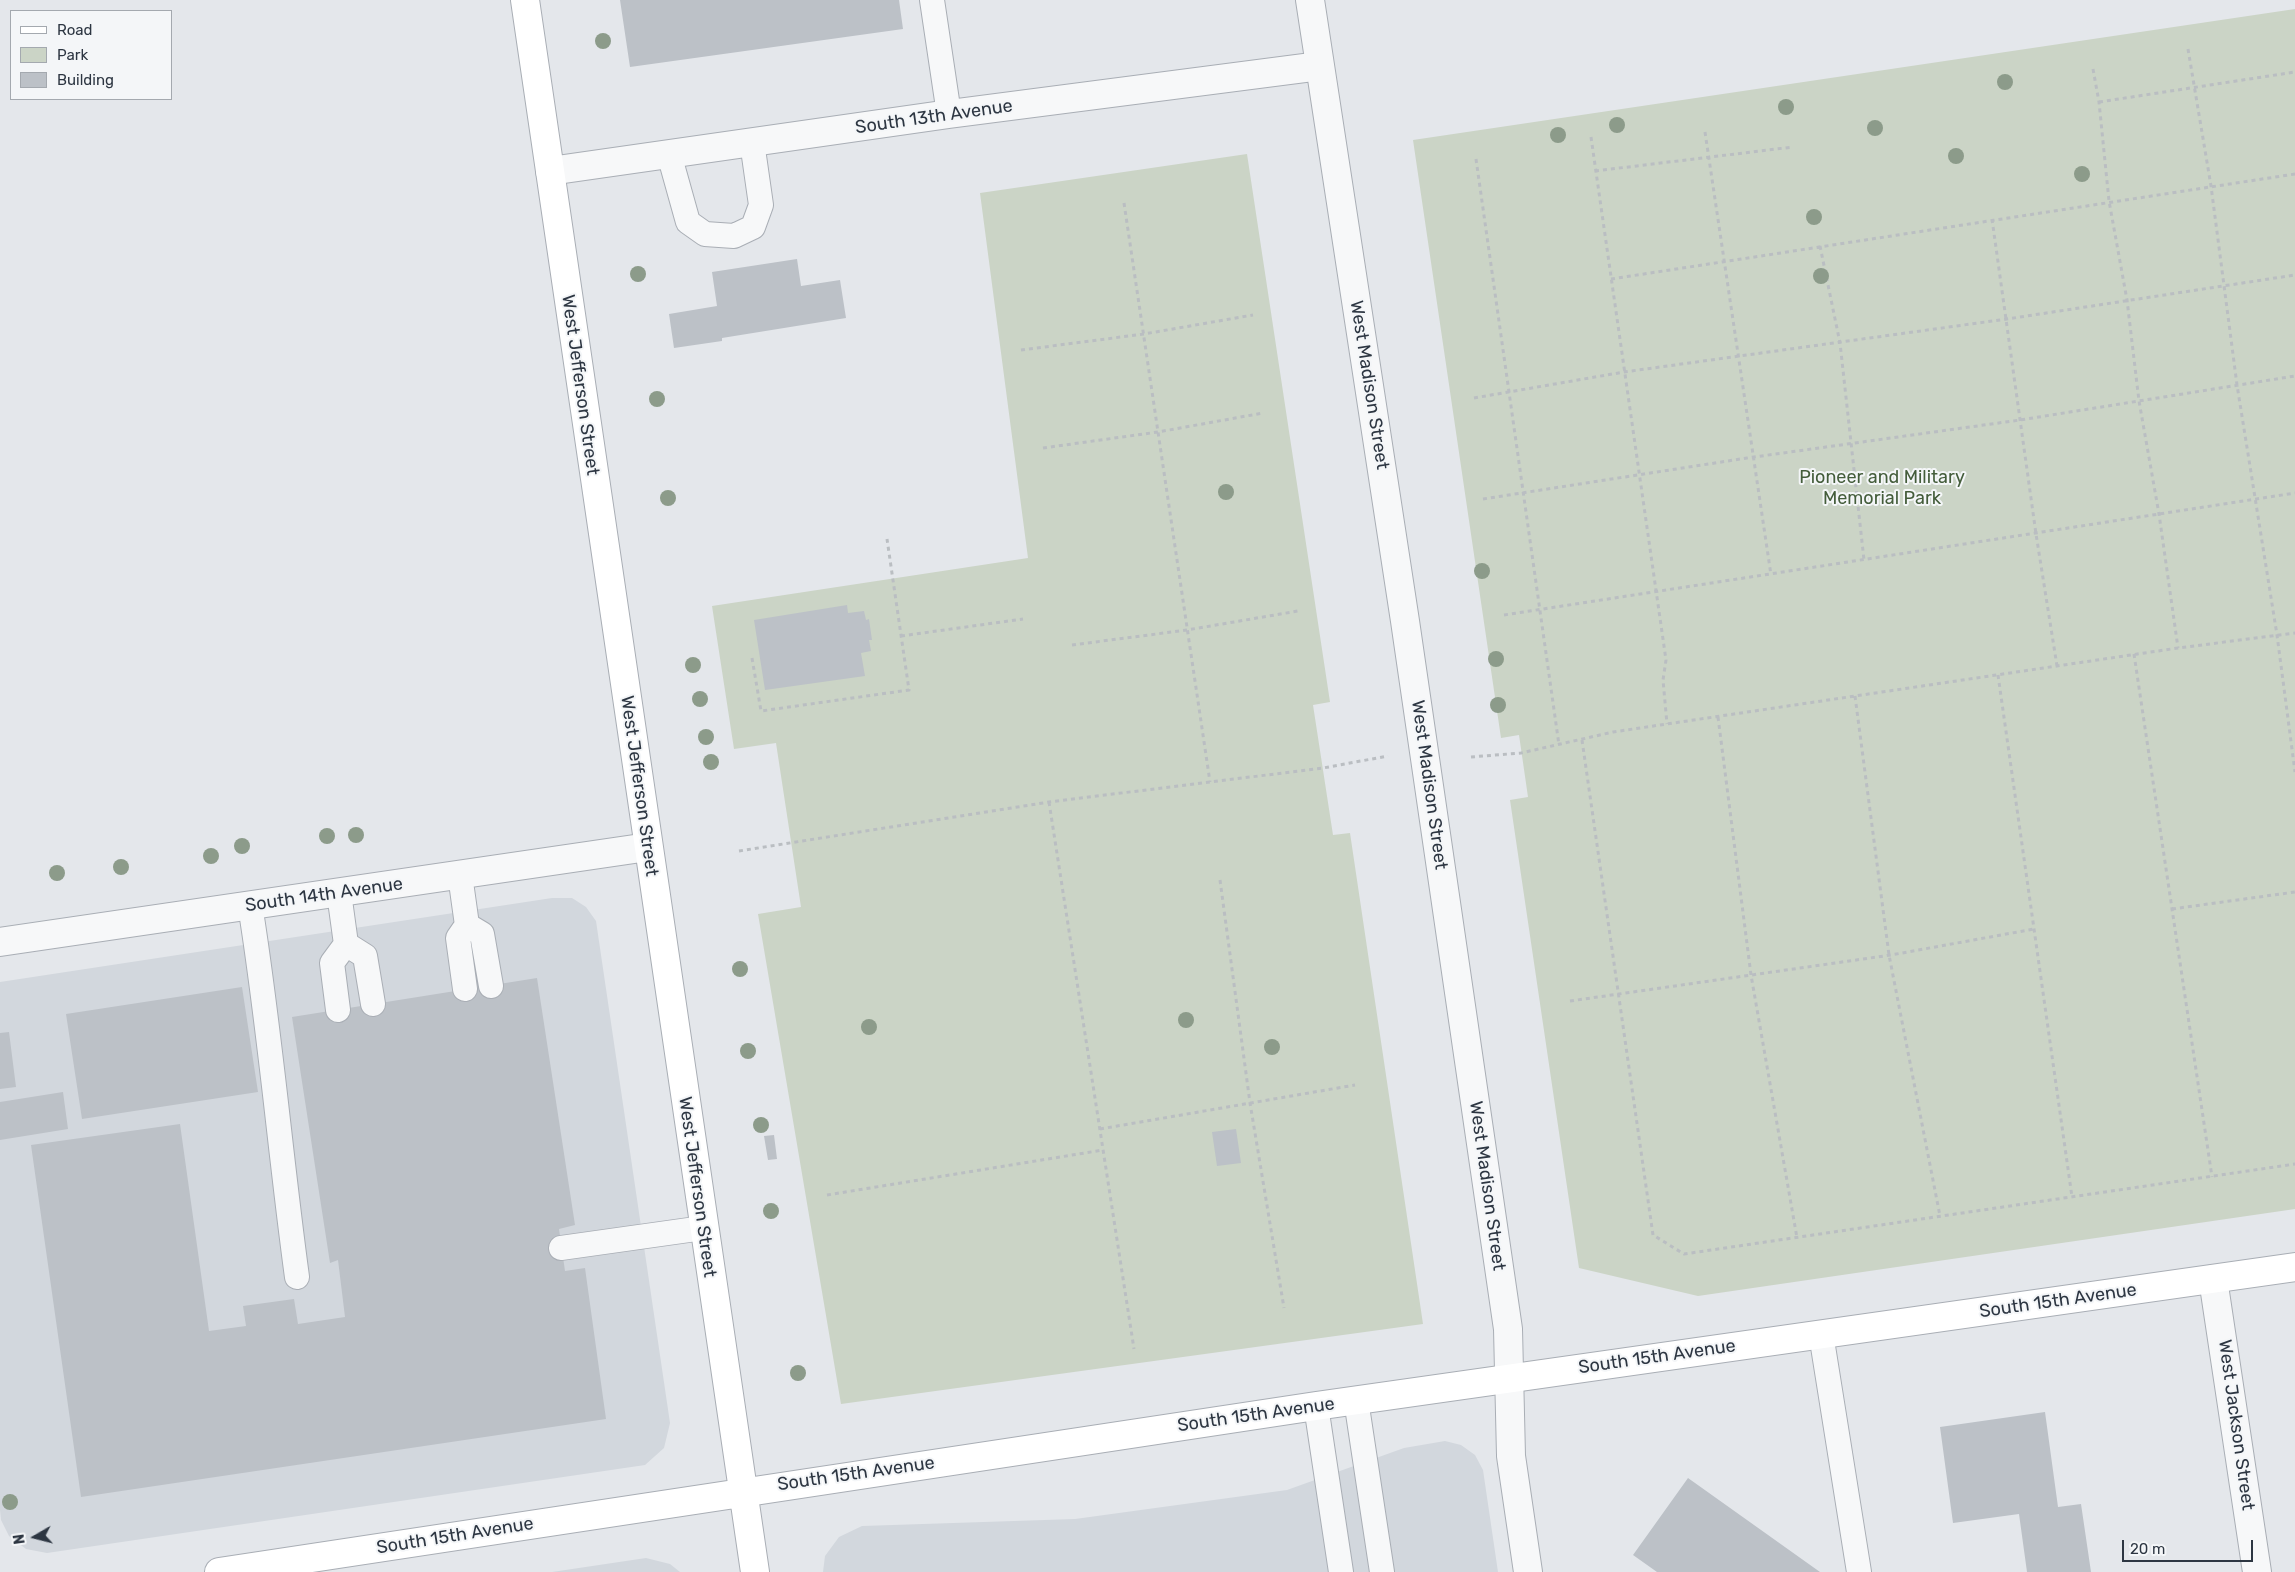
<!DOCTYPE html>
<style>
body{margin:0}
#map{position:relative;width:2295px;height:1572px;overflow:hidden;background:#e4e7eb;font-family:Rubik,sans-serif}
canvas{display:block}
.legend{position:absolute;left:10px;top:10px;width:162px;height:90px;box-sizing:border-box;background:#f4f6f8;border:1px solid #a4a9af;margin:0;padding:6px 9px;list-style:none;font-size:15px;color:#2d3642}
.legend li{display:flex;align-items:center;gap:10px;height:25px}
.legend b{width:25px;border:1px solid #a4a9af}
.north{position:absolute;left:10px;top:1512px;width:50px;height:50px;-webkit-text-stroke:4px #f4f6f8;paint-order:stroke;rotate:262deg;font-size:14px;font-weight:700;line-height:20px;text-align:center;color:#2d3642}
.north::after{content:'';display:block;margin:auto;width:18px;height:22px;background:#2d3642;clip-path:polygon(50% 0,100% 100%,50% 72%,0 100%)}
.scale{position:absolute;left:2122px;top:1540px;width:131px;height:22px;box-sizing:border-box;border:2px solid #2d3642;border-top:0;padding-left:6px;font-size:15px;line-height:18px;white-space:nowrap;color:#2d3642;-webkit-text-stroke:4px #f4f6f8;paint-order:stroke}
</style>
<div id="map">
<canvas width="2295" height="1572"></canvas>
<ul class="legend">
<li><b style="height:6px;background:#fff"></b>Road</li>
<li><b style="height:14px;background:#cbd4c6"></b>Park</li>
<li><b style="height:14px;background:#bcc1c7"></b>Building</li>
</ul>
<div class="north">N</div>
<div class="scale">20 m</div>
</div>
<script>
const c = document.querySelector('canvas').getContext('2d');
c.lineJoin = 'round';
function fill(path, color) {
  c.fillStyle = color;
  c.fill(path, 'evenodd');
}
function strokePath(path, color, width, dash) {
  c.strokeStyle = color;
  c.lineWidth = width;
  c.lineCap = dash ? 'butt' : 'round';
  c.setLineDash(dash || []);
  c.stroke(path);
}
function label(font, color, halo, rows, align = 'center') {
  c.font = font + ' Rubik,sans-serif';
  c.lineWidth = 4;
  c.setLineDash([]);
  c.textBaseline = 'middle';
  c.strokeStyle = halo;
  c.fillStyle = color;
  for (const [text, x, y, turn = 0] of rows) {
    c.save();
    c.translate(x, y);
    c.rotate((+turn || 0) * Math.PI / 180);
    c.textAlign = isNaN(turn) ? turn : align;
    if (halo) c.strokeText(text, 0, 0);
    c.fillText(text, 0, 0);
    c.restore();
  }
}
const built = new Path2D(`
 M552,898H572L586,907L596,921L670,1423L664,1448L645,1465L47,1553L26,1549L9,1536L1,1520L0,1510V982Z
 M1445,1441L1461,1445L1475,1455L1483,1470L1498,1572H823L825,1556L839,1537L862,1526L1075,1519L1287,1490L1404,1448Z
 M646,1558L670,1564L680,1572H552Z`);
const green = new Path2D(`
 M2295,9V1209L1698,1296L1579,1268L1510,800L1528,797L1519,735L1501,738L1413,140Z
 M1247,154L1330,702L1313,705L1333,835L1350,833L1423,1324L841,1404L758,914L801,907L776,743L734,749L712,606L1028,558L980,193Z`);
const building = new Path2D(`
 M620,0H899L903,29L630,67Z
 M797,259L801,286L840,280L846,318L722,338V341L674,348L669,314L717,306L712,272Z
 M847,605L848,613L864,611L866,620L869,619L872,640H869L871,651L861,653L865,676L765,690L754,620Z
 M537,978L575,1225L559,1229L565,1271L585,1268L606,1419L81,1497L31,1145L180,1124L209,1331L246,1326L243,1306L294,1299L298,1324L345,1317L338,1260L330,1263L292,1017Z
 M242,987L258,1092L82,1119L66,1014Z
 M9,1032L16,1087L0,1089V1033Z
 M63,1092L68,1129L0,1140V1102Z
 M1236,1129L1241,1163L1217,1166L1212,1132Z
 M774,1135L777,1159L768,1160L764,1136Z
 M2045,1412L2058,1507L2081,1504L2091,1572H2027L2019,1514L1953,1523L1940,1427Z
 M1688,1478L1820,1572H1657L1633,1555Z`);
const path = new Path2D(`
 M2188,49L2211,186L2237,385L2277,635L2295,772
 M2093,69L2099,102L2109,201L2127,300L2139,401L2159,514L2178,648
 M2099,102L2295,72
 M1705,132L1771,575
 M1591,137L1666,660L1663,680L1667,724
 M1476,159L1559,745
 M1595,171L1793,147
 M1124,203L1210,782
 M1992,219L2036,534L2057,666
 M1820,246L1840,343L1864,560
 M1611,279L2295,174
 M1021,350L1144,334L1253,315
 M1474,398L1624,372L2007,319L2295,275
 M1043,448L1158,432L1263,413
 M1483,499L1747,458L2020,420L2295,376
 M1504,615L2295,493
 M901,636L1023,619
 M1072,645L1187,630L1298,611
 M2134,654L2212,1177
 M752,658L761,711L909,690L887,539
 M1998,675L2072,1197
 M1855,696L1889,955L1940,1216
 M1718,717L1751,975L1797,1238
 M1582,740L1653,1235L1684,1254L2295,1164
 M1471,757L1521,753L1613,732L2178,648L2295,633
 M1049,802L1134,1349
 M739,851L1049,802L1323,768L1388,756
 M1220,880L1250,1103L1284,1308
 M2172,909L2295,892
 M1570,1001L1891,955L2034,929
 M1100,1129L1355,1085
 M827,1195L1103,1150`);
const lane = new Path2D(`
 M932,0L949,114
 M669,154L688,222L705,234L734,236L753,227L761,205L752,142
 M460,875L467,925L458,938L465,989
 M250,905C270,1029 280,1153 297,1277
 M467,925L482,934L491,986
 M346,944L365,956L373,1004
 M338,1010L332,963L346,944L339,893
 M561,1248L703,1228
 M1821,1334L1859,1572
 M1356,1400L1382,1572
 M1316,1406L1341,1572`);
const street = new Path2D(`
 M1310,0L1405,621L1508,1329L1511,1456L1528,1572
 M550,171L949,114L1320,66
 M0,942L648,847
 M2213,1279L2257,1572`);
const secondary = new Path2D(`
 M525,0L755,1572
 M219,1572L1316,1406L2295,1267`);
const trees = [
 [603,41],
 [2005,82],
 [1786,107],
 [1617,125],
 [1875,128],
 [1558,135],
 [1956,156],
 [2082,174],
 [1814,217],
 [638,274],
 [1821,276],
 [657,399],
 [1226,492],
 [668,498],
 [1482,571],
 [1496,659],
 [693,665],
 [700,699],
 [1498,705],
 [706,737],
 [711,762],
 [356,835],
 [327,836],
 [242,846],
 [211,856],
 [121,867],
 [57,873],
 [740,969],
 [1186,1020],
 [869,1027],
 [1272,1047],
 [748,1051],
 [761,1125],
 [771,1211],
 [798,1373],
 [10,1502]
];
const streetNames = [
 ["South 13th Avenue",934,117,-8],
 ["West Jefferson Street",580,385,82],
 ["West Madison Street",1369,385,81],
 ["West Madison Street",1429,785,82],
 ["West Jefferson Street",639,786,82],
 ["South 14th Avenue",324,895,-8],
 ["West Madison Street",1487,1186,82],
 ["West Jefferson Street",697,1187,82],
 ["South 15th Avenue",2058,1301,-8],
 ["South 15th Avenue",1657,1357,-8],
 ["South 15th Avenue",1256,1415,-8],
 ["West Jackson Street",2236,1425,82],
 ["South 15th Avenue",856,1474,-8],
 ["South 15th Avenue",455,1536,-9]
];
const parkNames = [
 ["Pioneer and Military",1882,478],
 ["Memorial Park",1882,499]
];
fill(built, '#d2d7dd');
fill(green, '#cbd4c6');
fill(building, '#bcc1c7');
strokePath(lane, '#a9aeb5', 26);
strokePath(street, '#a9aeb5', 30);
strokePath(secondary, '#a9aeb5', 30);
strokePath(path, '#babec2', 3, [4, 4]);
strokePath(lane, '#f7f8f9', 24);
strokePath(street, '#f7f8f9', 28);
strokePath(secondary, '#fff', 28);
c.fillStyle = '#8c9b8a';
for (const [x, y] of trees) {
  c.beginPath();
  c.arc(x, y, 8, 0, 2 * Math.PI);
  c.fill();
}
label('18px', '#2d3642', '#f4f6f8', streetNames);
label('18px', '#445d3b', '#f4f6f8', parkNames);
</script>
